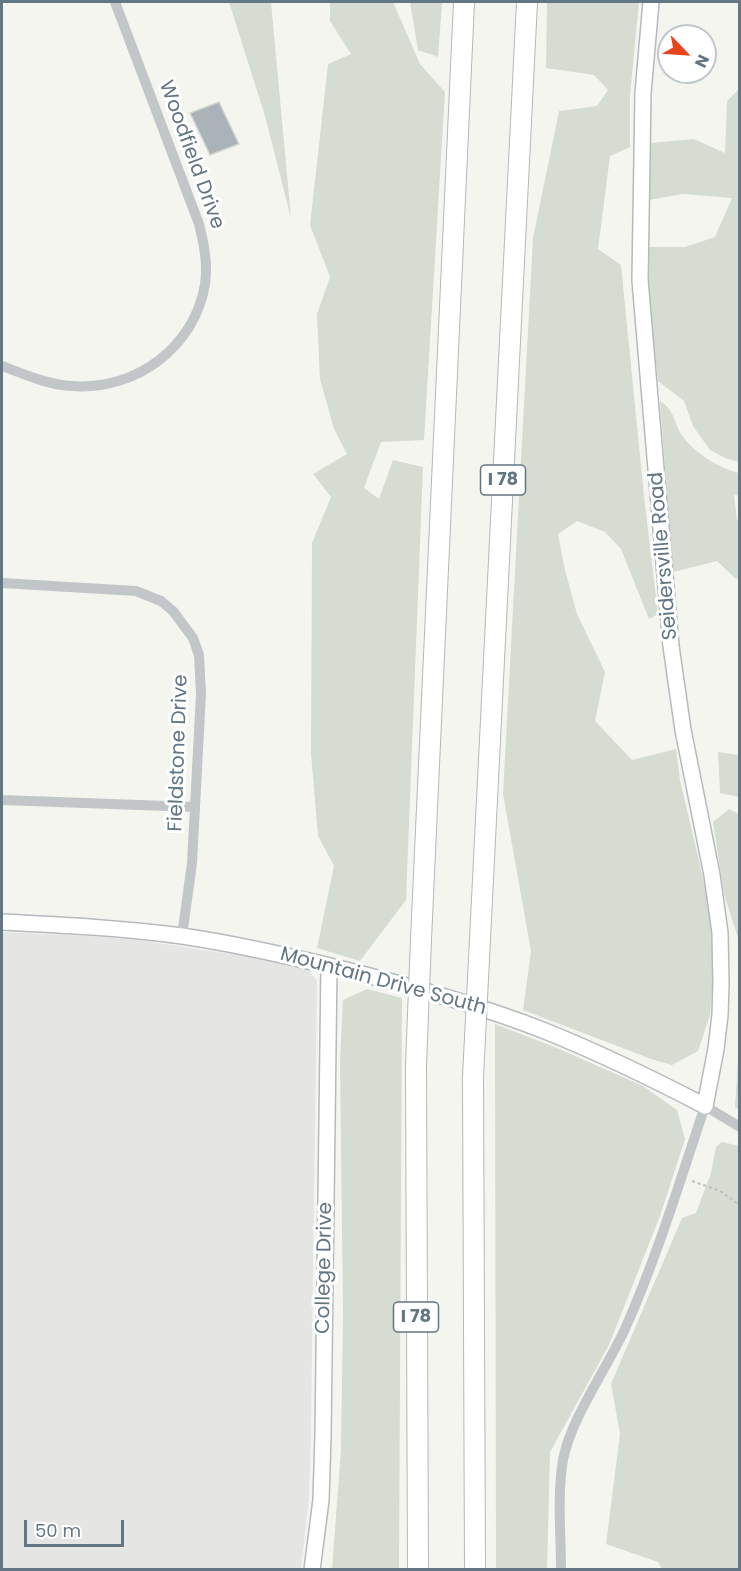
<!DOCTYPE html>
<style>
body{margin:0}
#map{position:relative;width:741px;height:1571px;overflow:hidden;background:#f5f5f0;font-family:Poppins,sans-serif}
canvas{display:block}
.frame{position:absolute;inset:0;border:3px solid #627683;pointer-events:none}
.north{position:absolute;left:657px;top:24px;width:60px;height:60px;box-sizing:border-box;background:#fff;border:2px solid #c0c8cd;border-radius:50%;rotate:115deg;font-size:16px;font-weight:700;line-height:24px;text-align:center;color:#627683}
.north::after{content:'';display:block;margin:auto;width:21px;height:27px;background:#e9451c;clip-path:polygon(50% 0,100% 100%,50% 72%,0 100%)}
.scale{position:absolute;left:24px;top:1520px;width:100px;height:27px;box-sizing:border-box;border:3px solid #627683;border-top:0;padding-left:8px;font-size:18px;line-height:21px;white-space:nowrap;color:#627683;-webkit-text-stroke:4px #fff;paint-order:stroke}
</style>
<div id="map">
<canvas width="741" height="1571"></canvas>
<div class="frame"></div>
<div class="north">N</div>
<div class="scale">50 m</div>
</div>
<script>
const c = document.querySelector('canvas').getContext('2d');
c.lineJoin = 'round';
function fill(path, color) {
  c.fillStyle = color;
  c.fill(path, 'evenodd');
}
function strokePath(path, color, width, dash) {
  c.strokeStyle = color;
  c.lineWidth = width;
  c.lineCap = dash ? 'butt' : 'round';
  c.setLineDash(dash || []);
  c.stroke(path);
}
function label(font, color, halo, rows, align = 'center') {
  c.font = font + ' Poppins,sans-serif';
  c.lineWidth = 6;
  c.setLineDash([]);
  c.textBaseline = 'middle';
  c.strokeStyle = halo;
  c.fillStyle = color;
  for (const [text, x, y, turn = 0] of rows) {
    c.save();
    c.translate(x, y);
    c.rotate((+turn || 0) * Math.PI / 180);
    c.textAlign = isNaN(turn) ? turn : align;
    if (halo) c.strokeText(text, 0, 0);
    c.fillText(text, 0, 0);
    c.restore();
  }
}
const built = new Path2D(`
 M2,932L86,936L138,940L257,958L308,969L317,981L311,1430L309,1498L301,1569H2Z`);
const green = new Path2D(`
 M229,2H271L291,218L265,116Z
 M330,2H393L420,64L445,92L424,440L381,442L364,488L379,499L393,460L423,467L406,900L360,961L317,948L334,866L318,836L311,753L312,543L331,497L313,474L347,454L334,429L320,379L317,314L330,277L310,225L328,64L351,54L330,21Z
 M410,2H442L438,57L418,50Z
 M547,2H639L630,96V147L610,156L598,249L621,265L644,496L658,614L649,619L621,549L605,532L577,521L558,534L565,570L577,614L605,672L595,721L632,760L676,749L680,780L707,895L714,963L710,1015L698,1051L672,1065L654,1060L523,1010L531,951L503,794L533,238L559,111L597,106L608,90L594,75L546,68Z
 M739,89L740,446L737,451L739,453V462L725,458L710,450L693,426L684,401L658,381L649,302L646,247H685L715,237L732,198L683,194L649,200L651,143L694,139L725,153L727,101Z
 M660,401C676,411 673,423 683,437C696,454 719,468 739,473V496L734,494L737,520L740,522L739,578L736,579L717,561L673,572Z
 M718,752L739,755V797L720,793Z
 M729,809L739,814V941L724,894L713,822Z
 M367,989L402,998L399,1569H332L341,1450L343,1314L340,1060L343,1000Z
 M495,1024L557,1048L643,1086L677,1110L685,1139L660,1216L609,1345L550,1452L547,1569H496Z
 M739,1044V1110L735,1107Z
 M722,1142L740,1146L739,1569H662L658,1562L606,1544L620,1434L611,1384L682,1218L696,1213L711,1173L716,1147Z`);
const building = new Path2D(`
 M219,102L239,144L210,155L190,113Z`);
const path = new Path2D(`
 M692,1181L720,1191L740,1205`);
const street = new Path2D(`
 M2,366C24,374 48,385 72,386C136,391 195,347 205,284C208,264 204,244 199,224L115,2
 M2,583L136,591L161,601L173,611L193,638L199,655L201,694L192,863L182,936
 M2,800L194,807
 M561,1570C561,1534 557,1496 563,1460C570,1420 607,1368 625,1329C657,1257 680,1181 705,1106L740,1127`);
const secondary = new Path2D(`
 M2,922C62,925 122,928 182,936C236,944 289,956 342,969C411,986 479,1005 545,1031C600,1053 653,1079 705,1106L716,1049L720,1015L721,983L720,933L712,875L683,730L671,646L640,280L643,93L651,2
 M312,1570L321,1500L323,1435L329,966`);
const highway = new Path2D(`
 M421,939L464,2
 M479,959L527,2
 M416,1065L418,1570
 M473,1077L475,1570`);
const highwayBridge = new Path2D(`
 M416,1065L421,939
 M473,1077L479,959`);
const shields = [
 [503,480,45],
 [416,1317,45]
];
const shieldNames = [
 ["I 78",503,480],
 ["I 78",416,1317]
];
const streetNames = [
 ["Woodfield Drive",191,155,70],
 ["Seidersville Road",664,556,-95],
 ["Fieldstone Drive",179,753,-88],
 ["Mountain Drive South",383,982,15],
 ["College Drive",325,1268,-89]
];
fill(built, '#e5e6e4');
fill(green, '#d6dcd1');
fill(building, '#aab3b7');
strokePath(building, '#d6d6d3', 1.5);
strokePath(secondary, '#b4babe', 18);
strokePath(highway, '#b4b8bb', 22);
strokePath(path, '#bbbec0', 2, [3, 3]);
strokePath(street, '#c2c6c9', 10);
strokePath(secondary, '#fff', 15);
strokePath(highway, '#fff', 20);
strokePath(highwayBridge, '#b4b8bb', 22, []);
strokePath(highwayBridge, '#fff', 20);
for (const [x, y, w] of shields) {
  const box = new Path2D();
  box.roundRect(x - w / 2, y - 15, w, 30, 4.5);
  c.fillStyle = '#fff';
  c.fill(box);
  strokePath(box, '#627683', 1.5);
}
label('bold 18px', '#627683', null, shieldNames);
label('20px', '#627683', '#fff', streetNames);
</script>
